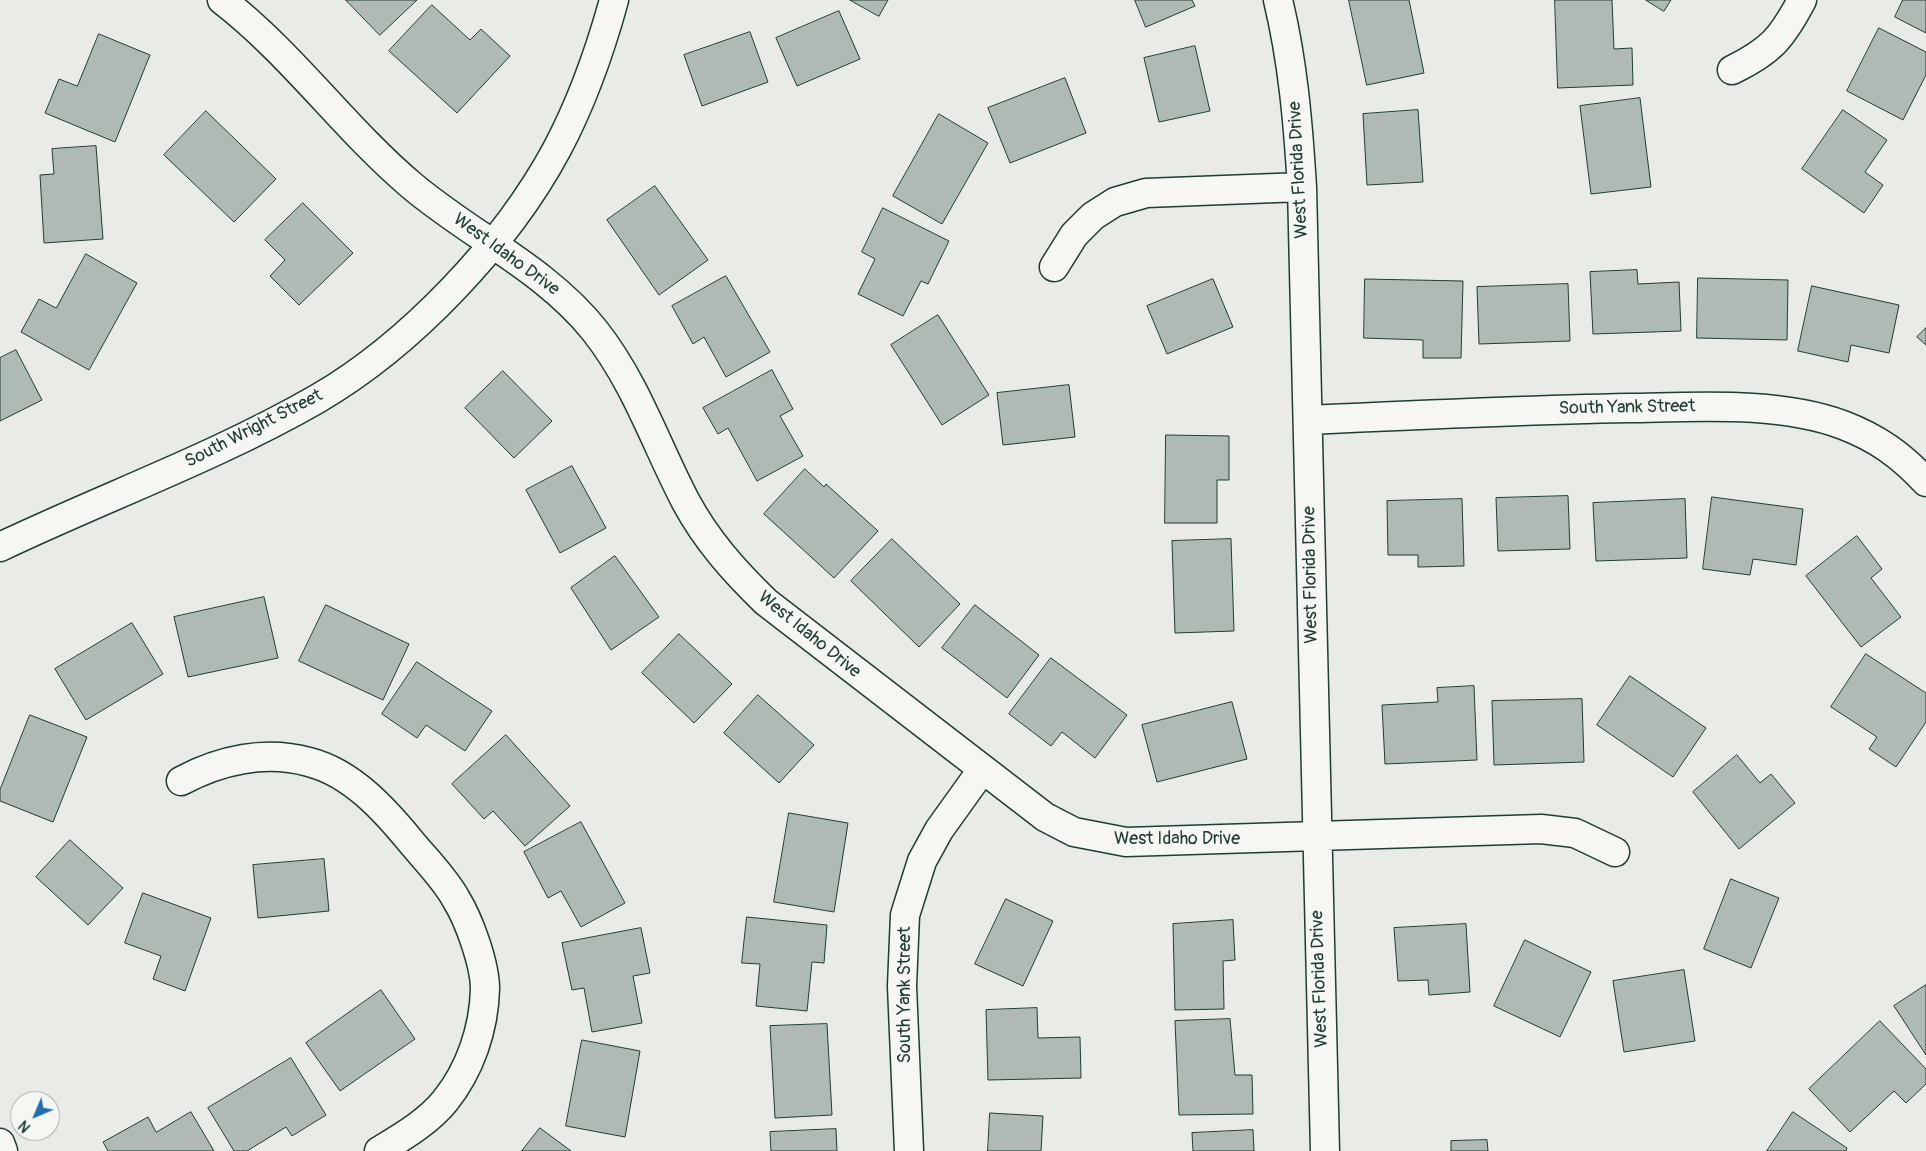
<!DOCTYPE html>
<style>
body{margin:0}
#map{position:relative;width:1926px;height:1151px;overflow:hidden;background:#e9ebe7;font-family:Pangolin,sans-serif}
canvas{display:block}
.north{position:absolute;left:10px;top:1091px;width:50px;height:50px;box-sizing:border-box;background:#f6f6f2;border:1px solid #a0aca6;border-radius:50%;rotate:225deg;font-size:14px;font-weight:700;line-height:20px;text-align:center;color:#1f3d34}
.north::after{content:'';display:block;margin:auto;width:18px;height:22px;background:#1f6fb2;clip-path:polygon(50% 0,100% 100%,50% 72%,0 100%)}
</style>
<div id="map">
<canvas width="1926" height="1151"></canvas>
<div class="north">N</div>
</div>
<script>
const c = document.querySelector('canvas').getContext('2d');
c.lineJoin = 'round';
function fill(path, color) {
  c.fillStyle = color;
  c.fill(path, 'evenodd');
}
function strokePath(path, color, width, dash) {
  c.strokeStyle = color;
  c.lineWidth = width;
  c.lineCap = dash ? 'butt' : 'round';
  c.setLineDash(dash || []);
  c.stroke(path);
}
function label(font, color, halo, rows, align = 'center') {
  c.font = font + ' Pangolin,sans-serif';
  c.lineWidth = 5;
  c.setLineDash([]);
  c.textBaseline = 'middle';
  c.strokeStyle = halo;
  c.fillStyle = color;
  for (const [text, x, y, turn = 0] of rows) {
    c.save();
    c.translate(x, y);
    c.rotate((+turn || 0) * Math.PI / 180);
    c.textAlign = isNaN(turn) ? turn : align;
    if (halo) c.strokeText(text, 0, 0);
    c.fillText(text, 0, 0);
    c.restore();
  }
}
const building = new Path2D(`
 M346,0H417L380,35Z
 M850,0H888L879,16Z
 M1135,0H1192L1195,6L1146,27Z
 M1349,0H1409L1424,73L1367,85Z
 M1555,0H1612L1614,49L1632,48L1633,85L1558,88Z
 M1646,0H1671L1664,11Z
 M1903,0H1926V33L1895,17Z
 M432,5L470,40L481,29L510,56L457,113L389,51Z
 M839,11L860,59L797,86L776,38Z
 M1879,28L1926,52V75L1903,120L1847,91Z
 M750,32L768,82L702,106L684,55Z
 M99,34L150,55L115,142L45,113L59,79L77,86Z
 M1195,46L1210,111L1159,122L1144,58Z
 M1065,78L1086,133L1010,163L988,108Z
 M1640,98L1651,187L1591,194L1580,106Z
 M1418,110L1423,182L1367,185L1363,114Z
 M1843,110L1887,140L1865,172L1883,185L1864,213L1802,169Z
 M206,111L276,179L234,222L164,155Z
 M939,114L988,143L942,224L893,196Z
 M96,146L103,239L44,243L40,175L54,174L52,149Z
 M655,186L708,260L659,295L607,220Z
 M303,203L353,253L299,305L270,276L285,260L265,240Z
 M883,208L949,241L928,284L921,281L903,316L858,294L875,259L862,252Z
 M86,254L137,283L89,370L21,332L39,299L56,308Z
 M1637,270L1638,284L1679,282L1681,331L1593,334L1590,272Z
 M726,276L770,352L726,377L704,337L693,344L672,306Z
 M1698,278L1788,280L1787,340L1697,338Z
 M1213,279L1233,327L1167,354L1147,306Z
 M1365,279L1463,281L1461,358H1423V340L1364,338Z
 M1568,284L1570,341L1479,344L1477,287Z
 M1812,286L1899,305L1889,353L1851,345L1848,362L1798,351Z
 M938,315L989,395L942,425L891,345Z
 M1926,328V345L1917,337Z
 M16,350L42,400L0,421V358Z
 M772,370L793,409L780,416L803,456L757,481L728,428L718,434L703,408Z
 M503,371L552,421L514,458L465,408Z
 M1069,385L1075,437L1003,445L997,393Z
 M1166,435L1229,436V480H1217V523H1165Z
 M572,466L606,528L560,553L526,490Z
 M805,469L824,487L826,484L878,531L834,578L764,514Z
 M1568,496L1570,549L1498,551L1496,498Z
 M1712,497L1803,509L1796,565L1753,559L1750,575L1703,569Z
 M1462,499L1464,566L1418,567V555H1388L1387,501Z
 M1685,499L1687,558L1596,561L1593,503Z
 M1857,536L1882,569L1871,578L1901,617L1861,647L1806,576Z
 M892,539L960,604L919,647L851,581Z
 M1231,539L1234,631L1175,633L1172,541Z
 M615,556L659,617L611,650L571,588Z
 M264,597L278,658L188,677L174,617Z
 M326,605L409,644L383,700L299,661Z
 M975,605L1039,655L1007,698L942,648Z
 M132,623L163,674L86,720L55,669Z
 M679,634L732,684L694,723L642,673Z
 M1866,654L1926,693V722L1896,767L1869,749L1877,737L1831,707Z
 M1051,658L1127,715L1095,758L1062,732L1051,746L1009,714Z
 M417,662L492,711L465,751L426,725L417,738L382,714Z
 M1630,676L1706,728L1673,777L1597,725Z
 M1474,686L1477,760L1385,764L1382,705L1438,702L1437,688Z
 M758,695L814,745L779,783L724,733Z
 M1582,699L1584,762L1494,765L1492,701Z
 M1232,702L1247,759L1157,782L1142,725Z
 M30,715L87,737L53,822L0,801V790Z
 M506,735L570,806L525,846L493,811L484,819L452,784Z
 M1737,755L1760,783L1771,774L1795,803L1739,849L1693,792Z
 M789,813L848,823L834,912L774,902Z
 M581,822L625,903L581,927L561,891L548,898L524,852Z
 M70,840L123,888L88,925L36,877Z
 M324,859L329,911L258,918L253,865Z
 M1731,879L1779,898L1751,968L1704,949Z
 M143,893L211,918L185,991L153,979L161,956L125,943Z
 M1006,899L1053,921L1023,986L975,964Z
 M747,917L827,925L824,963L812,962L807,1011L756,1006L760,964L742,963Z
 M1233,920L1235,960L1223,961L1224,1009L1175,1010L1173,924Z
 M1466,924L1470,992L1429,995L1428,980L1398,981L1394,928Z
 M641,928L650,973L633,976L642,1023L592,1032L584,988L572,990L562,943Z
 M1525,940L1591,972L1560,1037L1494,1006Z
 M1684,970L1695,1041L1624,1052L1613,981Z
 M1926,985V1055L1894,1006Z
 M381,990L415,1039L340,1091L306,1043Z
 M1037,1008L1038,1038L1080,1037L1081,1078L988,1080L986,1010Z
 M1230,1019L1235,1075H1252L1253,1114L1179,1115L1175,1021Z
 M1880,1021L1926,1069V1084L1906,1103L1894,1091L1850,1132L1809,1089Z
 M827,1024L832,1115L775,1118L770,1026Z
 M582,1040L640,1051L625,1137L566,1126Z
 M291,1058L326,1115L292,1136L286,1127L247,1151H234L208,1108Z
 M191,1112L214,1151H108L103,1142L148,1117L156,1132Z
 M1793,1112L1847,1148L1846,1151H1767Z
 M990,1113L1043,1116L1041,1151H988Z
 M540,1128L571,1151H522Z
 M836,1129L837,1151H771L770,1132Z
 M1253,1130L1254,1151H1193L1192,1133Z
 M1487,1140L1488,1151H1451V1141Z`);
const street = new Path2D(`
 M222,0C292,54 344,128 411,185C471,236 546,269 595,331C636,383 656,445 686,502C707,541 735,572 766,602L1045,817L1074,832L1126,842L1541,829L1575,833L1615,852
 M1278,0C1293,62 1298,123 1302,187L1325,1151
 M1732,70C1771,51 1782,38 1802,0
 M1054,267L1074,235L1093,216L1115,202L1146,193L1302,187
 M1308,420C1415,415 1522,410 1629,408C1697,407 1779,401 1843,425C1877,438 1901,455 1926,482
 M181,781C220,760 265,750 309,762C352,773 385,810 412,843C427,861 445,879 456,899C469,920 485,964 485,989C484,1029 470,1070 445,1101C428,1122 402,1137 379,1151
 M0,1143L3,1151
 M909,1151L902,986L905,915L922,861L939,830L982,770`);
const secondary = new Path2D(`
 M0,547C105,497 216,457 317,399C410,345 506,244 557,149C582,102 600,51 614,0`);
const streetNames = [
 ["West Florida Drive",1299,170,-93],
 ["West Idaho Drive",506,255,36],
 ["South Yank Street",1627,408,-1],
 ["South Wright Street",254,429,-27],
 ["West Florida Drive",1311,575,-91],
 ["West Idaho Drive",809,635,39],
 ["West Idaho Drive",1177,839],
 ["West Florida Drive",1320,979,-92],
 ["South Yank Street",905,995,-90]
];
fill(building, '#b0bab5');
strokePath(building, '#1f3d34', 1);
strokePath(street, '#1f3d34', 31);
strokePath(secondary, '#1f3d34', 31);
strokePath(street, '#f6f6f2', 28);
strokePath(secondary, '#f6f6f2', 28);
label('18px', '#1f3d34', '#f6f6f2', streetNames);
</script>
